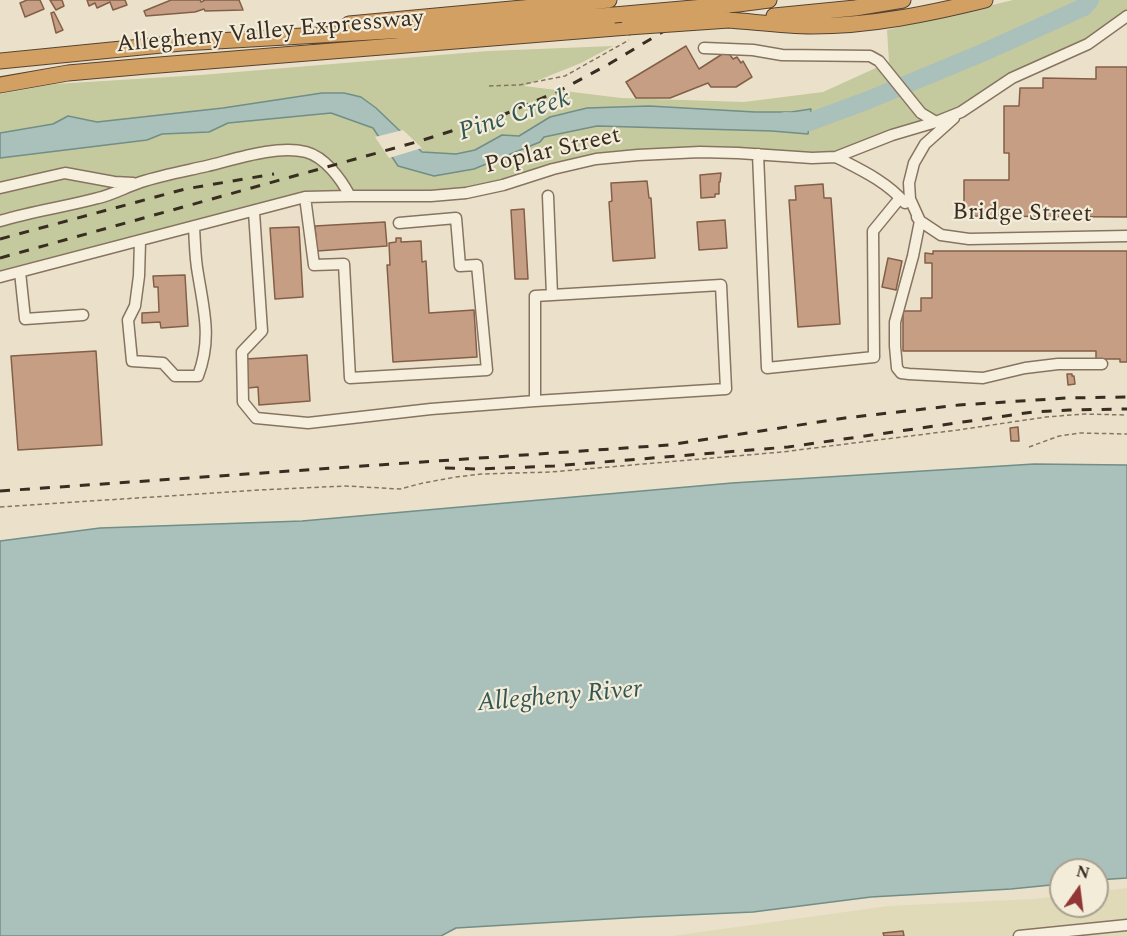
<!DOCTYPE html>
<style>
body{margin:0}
#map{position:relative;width:1127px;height:936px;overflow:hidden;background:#ebe1ca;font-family:Spectral,serif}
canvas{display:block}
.north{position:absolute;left:1049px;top:858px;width:60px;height:60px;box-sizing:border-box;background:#f3ecd9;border:2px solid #a9a090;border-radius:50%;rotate:14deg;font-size:16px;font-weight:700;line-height:24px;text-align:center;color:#392d22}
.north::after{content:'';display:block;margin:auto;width:21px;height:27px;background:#913536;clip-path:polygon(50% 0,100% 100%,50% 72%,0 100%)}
</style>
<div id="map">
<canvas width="1127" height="936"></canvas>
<div class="north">N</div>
</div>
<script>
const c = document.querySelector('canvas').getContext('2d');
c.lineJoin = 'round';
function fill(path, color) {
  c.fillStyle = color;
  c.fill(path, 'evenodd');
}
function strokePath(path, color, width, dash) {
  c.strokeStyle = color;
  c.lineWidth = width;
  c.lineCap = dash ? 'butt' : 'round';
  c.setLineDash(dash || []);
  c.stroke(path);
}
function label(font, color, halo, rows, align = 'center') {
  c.font = font + ' Spectral,serif';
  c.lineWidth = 4.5;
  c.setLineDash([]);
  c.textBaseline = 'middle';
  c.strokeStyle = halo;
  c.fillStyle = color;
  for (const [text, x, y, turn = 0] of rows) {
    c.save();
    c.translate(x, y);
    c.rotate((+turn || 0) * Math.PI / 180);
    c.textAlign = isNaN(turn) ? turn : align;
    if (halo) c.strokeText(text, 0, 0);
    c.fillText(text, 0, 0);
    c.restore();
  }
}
const farmland = new Path2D(`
 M1127,888V936H672L888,906L1032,899L1061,896V906H1097V892Z`);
const green = new Path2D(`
 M1013,0H1127V16L1112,27L1012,78L961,112L836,157L638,155L466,193L305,197L0,277V94L55,84L201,75L488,51L613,46L581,63L524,86L621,98L744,102L823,92L889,62L887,30Z`);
const water = new Path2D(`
 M322,93H344L361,97L376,108L422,152L456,154L475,150L502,135L519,136L550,117L587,108L649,106L755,112H791L811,109L808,134L772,131L597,126L544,137L540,142L474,169L434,176L398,166L373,128L331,113L228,123L209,132L162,134L147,140L0,158V133L53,124L68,116L97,122L223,108Z
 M1034,464L1127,465V878L1097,880V870H1061V884L1011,889L871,897L753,912L642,917L456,928L441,936H0V541L100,528L302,521L732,483Z`);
const pier = new Path2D(`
 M403,130L422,148L389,158L375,137Z`);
const river = new Path2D(`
 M785,121L809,122L866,101L982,53L1084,7L1090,0`);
const building = new Path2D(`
 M27,0H40L44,9L25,17L20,3Z
 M50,0H62L64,6L56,10Z
 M87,0H125L127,5L113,10L110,2L97,8L95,3L89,6Z
 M171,0H200L201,2L205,0H239L243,10L205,11L204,9L195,12L146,16L144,11Z
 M54,12L63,30L56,33L51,13Z
 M686,46L699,69L727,51L733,59L737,57L741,63L743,61L752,77L736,87H711L708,83L670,98H636L626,82Z
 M1096,67H1127V217L964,216V180H1009V153H1004V106H1019L1020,88H1043V78L1096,79Z
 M721,173L720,182H719V194H715V197L701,198L700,175Z
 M647,181L649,198H651L655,258L613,261L609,202L612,201L611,183Z
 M823,184L824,198H831L840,324L798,327L789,200H796L795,186Z
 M524,209L528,279H515L511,210Z
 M725,220L727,248L699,250L697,222Z
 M385,222L387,246L317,251L315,226Z
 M299,227L303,297L275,299L270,228Z
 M396,238H401V242L421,241L422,262L426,261L429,313L474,310L477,357L393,362L387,265H390L389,243L396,242Z
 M933,251H1127V362H1120V359H1096V351H903V311H921V298H932V263H925V253L933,254Z
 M888,258L902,261L896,290L882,287Z
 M185,275L188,326L161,328L160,322L142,323V313L159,312L158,287H154L153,276Z
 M96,351L102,445L18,450L11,356Z
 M307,355L310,401L259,405L258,387L248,388L246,359Z
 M1067,374H1072V376H1074L1075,384L1068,385Z
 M1018,427L1019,441H1011L1010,428Z
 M903,931L904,936H884L883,933Z`);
const path = new Path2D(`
 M489,86L519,85L565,76L629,40
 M1029,447L1059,436L1080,433L1127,434
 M0,507L259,490L345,486L400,489L423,483L456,477L481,474L551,472L782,452L958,430L1046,417L1084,414L1127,415`);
const minor = new Path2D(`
 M704,48L753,50L782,55L870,56L879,61L921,113L936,122
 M954,118L925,144L914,163L909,183L910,199L920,221L913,256L895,322V346L897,368L901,373L909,374L983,378L1025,368L1058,364H1102
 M758,154L767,368L874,357L873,231L900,198
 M836,157C861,170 886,181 905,203
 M0,188L65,173L114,182L133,183
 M305,197L314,265L344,264L350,378L487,370L477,265L460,266L456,218L399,223
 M254,212L262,331L242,352L243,402L256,418L308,423L431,409L535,401L726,389L721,285L552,295L548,196
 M917,217L920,221L941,235L969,239L1127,236
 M0,221C32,211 65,207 98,198C112,195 126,187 141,182C162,175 185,171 207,166C236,159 276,145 306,152C325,157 341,179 350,196
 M140,241L139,276L135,306L128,320L132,361L163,363L175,376H198C212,339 204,311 198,274C195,259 195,243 194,227
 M20,272L25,319L83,315
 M0,277L305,197L350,196H431L466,193L503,185L553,169L596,159L638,155L700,152L738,153L812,158L836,157L892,135L936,122L961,112L1012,78L1088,44L1127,16
 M535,401V296L552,295
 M1019,936L1127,925`);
const highway = new Path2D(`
 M738,4L769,0
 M774,16L855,8L903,0
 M729,20C756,22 784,26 812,26C870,26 928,14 985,0
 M349,24L609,0
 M0,61L182,43L458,27L614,15
 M0,85L68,73L147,66L628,27`);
const rail = new Path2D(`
 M0,239L185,189L274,174
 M0,258L420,141L505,114L561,90L609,64L716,0
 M445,468L479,469L554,466L788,447L1033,412L1069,410L1127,409
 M0,491L669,445L845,418L959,405L1067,398L1127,397`);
const highwayBridge = new Path2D(`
 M614,15L738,4
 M628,27L729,20`);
const streetNames = [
 ["Allegheny Valley Expressway",270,33,-5],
 ["Poplar Street",553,152,-13],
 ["Bridge Street",1022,215,1]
];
const waterNames = [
 ["Pine Creek",515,117,-18],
 ["Allegheny River",560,698,-5]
];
fill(farmland, '#e0dab8');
fill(green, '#c4c99e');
fill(water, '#aac0ba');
strokePath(water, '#718e87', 1.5);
fill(pier, '#ebe1ca');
strokePath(river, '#aac0ba', 18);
fill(building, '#c69e83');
strokePath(building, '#845f48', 1.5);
strokePath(minor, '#877460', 13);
strokePath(highway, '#554333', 17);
strokePath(path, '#877460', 1.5, [4.5, 3]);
strokePath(minor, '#f7efdd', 10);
strokePath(highway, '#d2a063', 15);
strokePath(rail, '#392d22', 3, [10, 10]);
strokePath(highwayBridge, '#554333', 17, []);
strokePath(highwayBridge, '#d2a063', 15);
label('24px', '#392d22', '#f3ecd9', streetNames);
label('italic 26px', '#335754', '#f3ecd9', waterNames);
</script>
